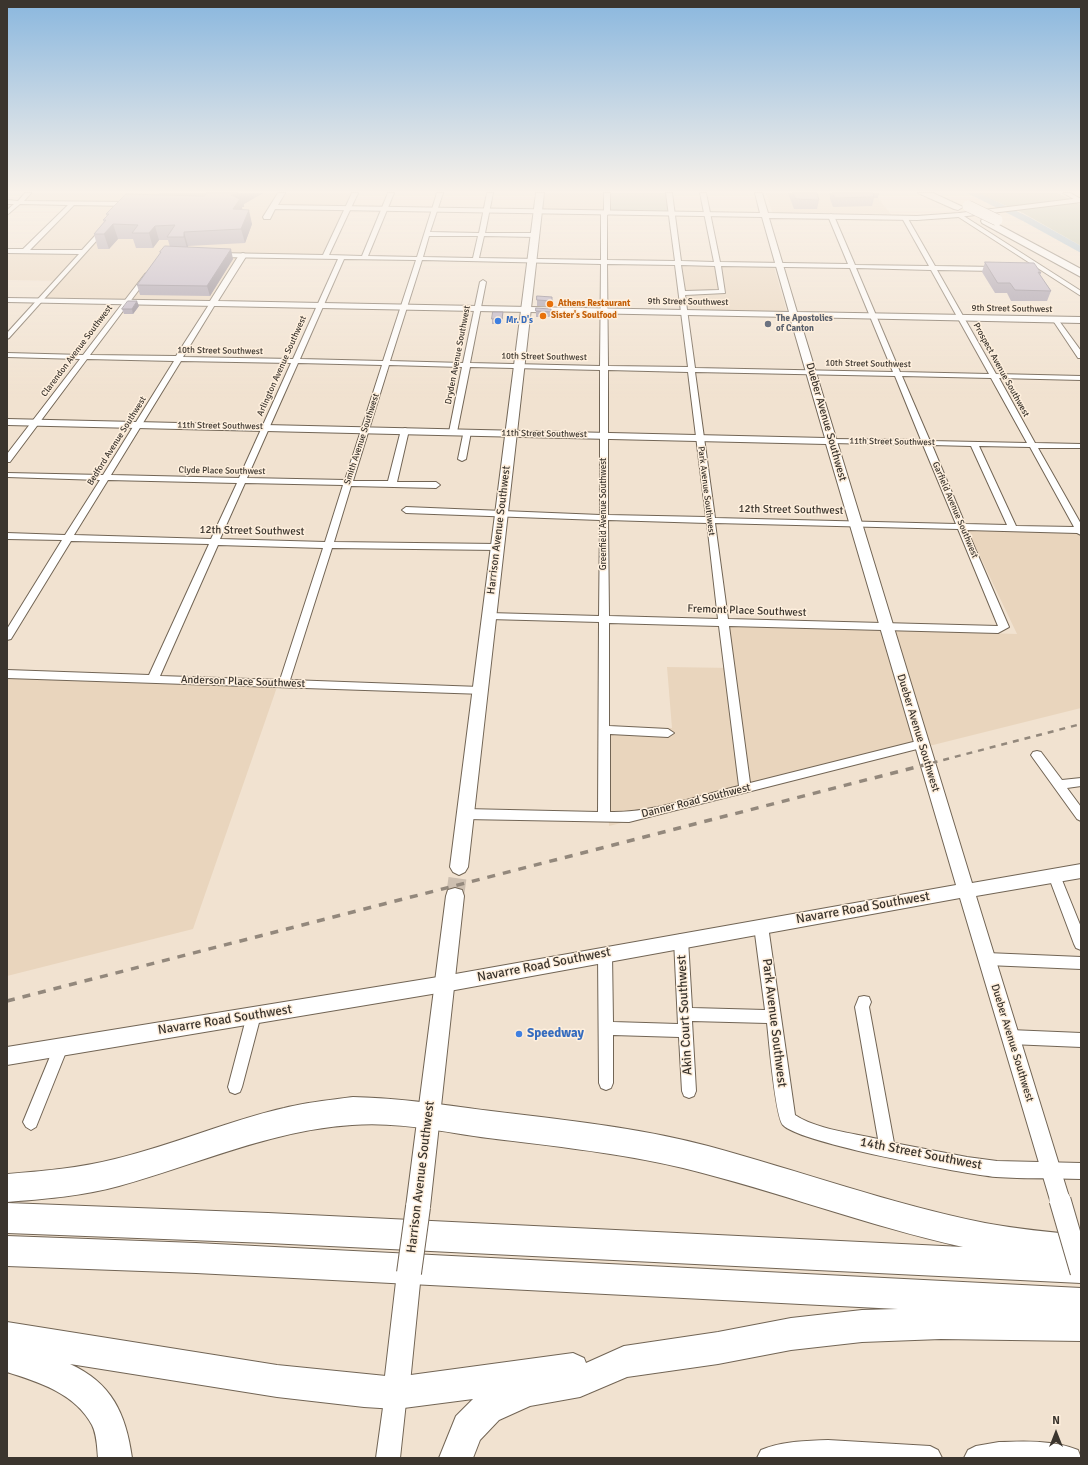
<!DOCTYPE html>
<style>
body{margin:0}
#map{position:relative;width:1088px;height:1465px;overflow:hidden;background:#f1e2d0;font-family:Signika,sans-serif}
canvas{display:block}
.frame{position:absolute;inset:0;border:8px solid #3b352e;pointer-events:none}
.north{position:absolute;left:1036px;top:1413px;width:40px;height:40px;-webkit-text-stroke:3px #feefdd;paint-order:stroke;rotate:0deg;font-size:11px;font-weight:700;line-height:16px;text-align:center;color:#3b352e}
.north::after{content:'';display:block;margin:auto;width:14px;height:18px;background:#3b352e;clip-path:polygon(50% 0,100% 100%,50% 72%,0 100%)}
</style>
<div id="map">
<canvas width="1088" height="1465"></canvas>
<div class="frame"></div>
<div class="north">N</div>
</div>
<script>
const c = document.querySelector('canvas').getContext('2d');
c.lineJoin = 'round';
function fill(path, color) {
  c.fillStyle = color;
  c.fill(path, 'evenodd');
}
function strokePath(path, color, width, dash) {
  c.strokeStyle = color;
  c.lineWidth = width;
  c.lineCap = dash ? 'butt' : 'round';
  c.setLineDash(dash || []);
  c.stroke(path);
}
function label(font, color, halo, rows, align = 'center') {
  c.font = font + ' Signika,sans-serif';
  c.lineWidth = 3;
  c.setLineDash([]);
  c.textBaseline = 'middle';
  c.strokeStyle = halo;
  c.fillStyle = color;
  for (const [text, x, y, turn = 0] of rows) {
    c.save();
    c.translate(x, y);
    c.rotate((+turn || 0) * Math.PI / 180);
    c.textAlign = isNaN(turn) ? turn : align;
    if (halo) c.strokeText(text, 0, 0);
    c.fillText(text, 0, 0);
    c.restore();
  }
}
const built = new Path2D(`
 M32,193H352L322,255L241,254L211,301L45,298L60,281L7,280V252H26L77,202L24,200Z
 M544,193H603L604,211L542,210Z
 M766,193H874L891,214L772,212Z
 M681,265L774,267L787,312L687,310Z
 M967,529L1081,532V708L609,826L608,726L672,728L667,667L734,668L727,625L1017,634Z
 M7,677L277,687L193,929L7,976Z`);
const green = new Path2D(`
 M611,193H666L668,211L611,210Z
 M977,193H1058L1081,205V246L1023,213Z`);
const river = new Path2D(`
 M967,193H979L1029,217L1081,246V253L1023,221Z`);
const secondaryTunnel = new Path2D(`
 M455,896L459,867`);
const minor = new Path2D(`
 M25,193H31L24,201L131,202L134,204L131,206L74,205L30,250H82L102,228L107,229L9,338L7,339V333L79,254L7,253V249H23L68,205L20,204L7,215V210L14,204H7V200L18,201Z
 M352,193H358L329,255L362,256L388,193H394L368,256L417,257L437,193H443L430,232L479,233L487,193H493L485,233H535L538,235L535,237L484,236L479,258L601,260V213L604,211V193H610V213L607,215V260L675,261L666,193H672L681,261L714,262L700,193H706L720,262L848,264L828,216L831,214L834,216L855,265L929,266L902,218L907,217L935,266L996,267L999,269L996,271L937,270L996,374L1081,376V380L999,378L1035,443L1081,444V448H1038L1081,524V535L1077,533L967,530L1009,627L998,633L729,626L750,783L921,740L925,741L927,744L925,747L629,822L465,819L461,817L459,814L461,811L465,809L598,812L599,622L489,619L484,616L489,613L599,616L600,520L406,513L402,510L406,507L600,515V370L470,367L457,432L453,434L449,432L462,367L389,365L353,481H388L401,430L405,428L409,430L397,482H436L440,485L436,488L351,486L334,542L497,544L502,547L497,550L332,548L290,680L480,687L485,691L484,694L7,678V670L149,675L209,544L71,541L11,639L7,640V629L62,540L7,539V533L65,535L100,480L7,477V473L103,475L174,361L87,359L10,462H7V454L80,359L7,357V353L83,355L145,274L147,273L150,275L90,355L176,356L210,303L213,301L216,303L183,357L293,359L338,259L218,257L215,255L218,253L323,255ZM429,236H478L473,258L423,257ZM344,259L416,260L383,361L300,359ZM422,260L601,264L600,366L470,363L486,282L483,280L480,282L463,363L390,361ZM607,264L675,265L688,367L608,366ZM681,265L715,266L719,290L685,291ZM721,266L850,268L893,372L695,368L685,295L725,293ZM856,268L931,270L989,374L900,372ZM181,361L291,363L239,478L111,475ZM298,363L382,365L345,480L247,478ZM608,370L688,372L706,517L608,515ZM695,372L895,376L921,440L831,439L827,441L831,443L923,445L956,524L715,518ZM902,376L991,378L1027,443L930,441ZM932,445L971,446L1007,525L965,524ZM979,446L1030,447L1074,527L1016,526ZM108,480L237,483L211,539L74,535ZM245,483L343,485L325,542L220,539ZM608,520L707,523L718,619L609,616ZM715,523L958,529L998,626L728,619ZM218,545L323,548L280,680L160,676ZM609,623L719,626L739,786C697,796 653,813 610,812V734L668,737L674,733L668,729L609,726Z
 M1063,193H1070L1081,199V203Z
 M959,213L1081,291V296L957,216Z
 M1055,317L1057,318L1081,351V358H1078L1052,319Z
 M464,430L471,432L466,459L462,461L458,459Z
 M1037,751L1041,752L1062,780L1081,778V786L1067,788L1081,807V821L1077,819L1033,758L1031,755L1033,752Z
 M1054,870L1058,871L1060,875L1081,927V950L1076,948L1074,944L1048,875L1050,871Z
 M761,920L766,922L768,926L795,1115C816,1129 852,1133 878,1139L855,1007L859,997L864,996L869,997L871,1002L869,1007L894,1143L967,1157L997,1161L1081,1163V1179C1053,1178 1024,1179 996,1177C965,1174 799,1143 783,1125C775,1116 769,1039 767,1023L692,1021L696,1091L694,1096L689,1098L684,1096L682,1091L679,1037L613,1035V1083L611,1088L606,1090L601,1088L599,1083L598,954L600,950L605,948L610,950L612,954L613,1022L678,1024L674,940L676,936L681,934L686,936L688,940L692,1008L765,1010L754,926L756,922Z
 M987,953L1081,957V969L987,965L982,963L980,959L982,955Z
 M254,1008L259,1010L261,1015L242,1087L240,1092L235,1094L230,1092L228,1087L247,1015L249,1010Z
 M1010,1030L1081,1033V1047L1010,1044L1005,1042L1003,1037L1005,1032Z
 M61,1040L66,1042L68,1047L36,1127L31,1130L26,1127L23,1122L56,1042Z`);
const tertiary = new Path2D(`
 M278,193H285L278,205L760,213L755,193H762L768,213L917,216L959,213L1081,198V202L959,217L917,220L769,218L797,312L1081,317V323L799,317L972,883L1081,864V878L976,896L1070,1200L1067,1207L1060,1210L1053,1207L1050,1200L960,898L444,992L7,1065V1047L444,976L956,885L826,444L7,425V419L825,438L790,317L7,302V298L210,301L239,255L243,253L247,255L218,301L789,312L762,217L275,209L270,219H264L263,217Z
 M396,1382L404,1385L407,1393L400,1458H376L385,1393L388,1385Z
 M828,1440L930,1446L938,1450L942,1458H757L761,1450C782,1441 805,1441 828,1440Z
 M999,1442C1024,1441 1055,1440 1078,1450L1081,1458H964L968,1450L976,1446Z`);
const secondary = new Path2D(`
 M536,193H544L468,867L465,872L459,875L453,872L450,867Z
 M455,888L462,890L464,896L430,1207L426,1215L418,1219L410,1215L406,1207L446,896L448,890Z
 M409,1261L418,1264L421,1273L409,1393L405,1402L396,1406L387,1402L383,1393L397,1273L400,1264Z`);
const motorway = new Path2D(`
 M918,193H933L963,207L958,210L954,209Z
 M986,218L1081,269V277L982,223L981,221L982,219Z
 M353,1097C400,1098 445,1105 491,1111C563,1120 637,1127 708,1146C800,1171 891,1204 985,1223C1017,1229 1049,1232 1081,1235V1283L268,1243L7,1233V1203L268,1213L963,1247C868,1226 777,1191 683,1168C619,1153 553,1146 488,1138C443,1132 397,1121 352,1125C271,1130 196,1165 119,1186C83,1196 44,1199 7,1202V1174C43,1171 80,1168 115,1159C173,1145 227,1121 284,1108C307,1102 330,1100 353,1097Z
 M7,1236L196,1243L1081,1288V1341L941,1339L862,1342L791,1350L718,1364L627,1377L580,1397L530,1406L499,1420L480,1440L473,1458H439L456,1416L473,1399L396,1409L364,1407L277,1397L70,1364C112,1383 126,1414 132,1458H98C97,1447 97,1435 92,1425C75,1393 38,1382 7,1372V1322L277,1365L396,1377L573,1353L584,1358L586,1363L624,1346L718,1332L791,1318L862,1310L898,1309L196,1273L7,1266Z`);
const railFar1 = new Path2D(`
 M920,766L1081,724`);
const rail = new Path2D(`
 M7,1001L924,765`);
const tertiaryBridge = new Path2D(`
 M1060,1200L1081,1272`);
const secondaryBridge = new Path2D(`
 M409,1273L418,1207`);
const motorwayBridge = new Path2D(`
 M968,206L997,220`);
const wall = new Path2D(`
 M159,193H263L244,204V207H242V210L252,224L245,243L188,246V247L233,259L210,296L140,295L137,285L160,254V252L170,247L168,240H159L153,248H136L133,239H118L109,249H98L94,234L104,222L103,220L107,217L106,214L160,194Z
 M788,193H817L819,200L817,209H794Z
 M829,193H879L878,198H874L872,206L833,207L830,199V196Z
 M985,262L1041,273L1040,275L1051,291L1047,301H1011L1007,293H995L982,272Z
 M552,297V306H537V300Z
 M139,306L133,314H124L122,309Z
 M551,309V317H536V311Z
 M503,317L502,324H492V319Z`);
const shadedWall = new Path2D(`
 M238,193H263L244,204V207H242L243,213L233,209L231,195Z
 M249,210L252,224L245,243L241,229Z
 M113,224L118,239L109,249L104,234Z
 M155,226L159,240L153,248L149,233Z
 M184,232L188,246V252L184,237Z
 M231,249L233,259L210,296L207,286Z
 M137,301L139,306L133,314L132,309Z`);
const building = new Path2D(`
 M207,193H238L231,195L240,199L233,209L249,210L241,229L184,232V237H167L175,225L155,226L149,233H132L138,225L113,224L104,234H94L106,220H103L109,214H106L126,194L204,196Z
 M793,193H817L819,200L796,199Z
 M833,193H873L874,197L835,198Z
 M165,246L231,249L207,286L137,285L161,252H160Z
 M985,262L1034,263L1041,273L1038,272L1051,291L1015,290L1010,283H998Z
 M537,296L552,297V301L537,300Z
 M128,301H137L132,309H122Z
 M536,308L551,309V312L536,311Z
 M493,312H503L502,319H492Z`);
const markers = [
 [550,304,4,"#e8710a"],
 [543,316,4,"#e8710a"],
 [498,321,4,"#3f7fe0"],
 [768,324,4,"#6b7280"],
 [519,1034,4,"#3f7fe0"]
];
const farStreetnames = [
 ["9th Street Southwest",688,302,1],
 ["9th Street Southwest",1012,309,1],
 ["Clarendon Avenue Southwest",77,351,-53],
 ["10th Street Southwest",220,351,1],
 ["Dryden Avenue Southwest",458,355,-79],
 ["10th Street Southwest",544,357,1],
 ["10th Street Southwest",868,364,1],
 ["Arlington Avenue Southwest",282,366,-66],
 ["Prospect Avenue Southwest",1001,370,61],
 ["11th Street Southwest",220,426,1],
 ["11th Street Southwest",544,434,1],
 ["Smith Avenue Southwest",362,439,-72],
 ["Bedford Avenue Southwest",117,441,-58],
 ["11th Street Southwest",892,442,1],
 ["Clyde Place Southwest",222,471,1],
 ["Park Avenue Southwest",706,491,83],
 ["Garfield Avenue Southwest",955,510,67],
 ["Greenfield Avenue Southwest",604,514,-90]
];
const farFoodnames = [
 ["Athens Restaurant",558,304],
 ["Sister's Soulfood",551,316]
];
const farWorshipnames = [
 ["The Apostolics",776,319],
 ["of Canton",776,329]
];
const farShopnames = [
 ["Mr. D's",506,321]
];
const streetNames = [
 ["Dueber Avenue Southwest",826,422,74],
 ["12th Street Southwest",791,510,1],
 ["Harrison Avenue Southwest",499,530,-83],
 ["12th Street Southwest",252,531,1],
 ["Fremont Place Southwest",747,611,2],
 ["Anderson Place Southwest",243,682,2],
 ["Dueber Avenue Southwest",918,733,73],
 ["Danner Road Southwest",696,801,-14],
 ["Dueber Avenue Southwest",1012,1043,73]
];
const nearStreetnames = [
 ["Navarre Road Southwest",863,908,-10],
 ["Navarre Road Southwest",544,965,-11],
 ["Akin Court Southwest",685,1015,-93],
 ["Navarre Road Southwest",225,1020,-9],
 ["Park Avenue Southwest",774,1023,83],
 ["14th Street Southwest",921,1154,11],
 ["Harrison Avenue Southwest",421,1177,-83]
];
const nearShopnames = [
 ["Speedway",527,1034]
];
fill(built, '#e9d5bd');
fill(green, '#b9c0a7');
fill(river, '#9ebbcf');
strokePath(secondaryTunnel, '#cdbfb0', 18, [18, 10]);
strokePath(minor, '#726555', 2);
strokePath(tertiary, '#726555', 2);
strokePath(secondary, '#726555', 2);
strokePath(motorway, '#726555', 2);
fill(minor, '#fff');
fill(tertiary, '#fff');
fill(secondary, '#fff');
fill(motorway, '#fff');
strokePath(railFar1, '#93887c', 2.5, [6, 6]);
strokePath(rail, '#93887c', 3.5, [8, 8]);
strokePath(tertiaryBridge, '#726555', 23, []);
strokePath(secondaryBridge, '#726555', 26, []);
strokePath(motorwayBridge, '#726555', 12, []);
strokePath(tertiaryBridge, '#fff', 21);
strokePath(secondaryBridge, '#fff', 24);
strokePath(motorwayBridge, '#fff', 11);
fill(wall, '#9f96a7');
fill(shadedWall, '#827a88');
fill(building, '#b9afc2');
strokePath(building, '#827a88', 1);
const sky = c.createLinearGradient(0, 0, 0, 398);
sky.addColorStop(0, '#8ab7de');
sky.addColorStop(0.48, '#f9f2ea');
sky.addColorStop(1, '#f9f2ea00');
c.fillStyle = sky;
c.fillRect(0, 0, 1088, 398);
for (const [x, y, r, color] of markers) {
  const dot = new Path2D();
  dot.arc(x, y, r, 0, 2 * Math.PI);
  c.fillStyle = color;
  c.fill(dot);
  strokePath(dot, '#feefdd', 1.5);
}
label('9px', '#3b352e', '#feefdd', farStreetnames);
label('bold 9px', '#c56008', '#feefdd', farFoodnames, 'left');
label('bold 9px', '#5b616d', '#feefdd', farWorshipnames, 'left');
label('bold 9px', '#366cbe', '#feefdd', farShopnames, 'left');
label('11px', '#3b352e', '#feefdd', streetNames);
label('13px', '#3b352e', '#feefdd', nearStreetnames);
label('bold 13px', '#366cbe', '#feefdd', nearShopnames, 'left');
</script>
